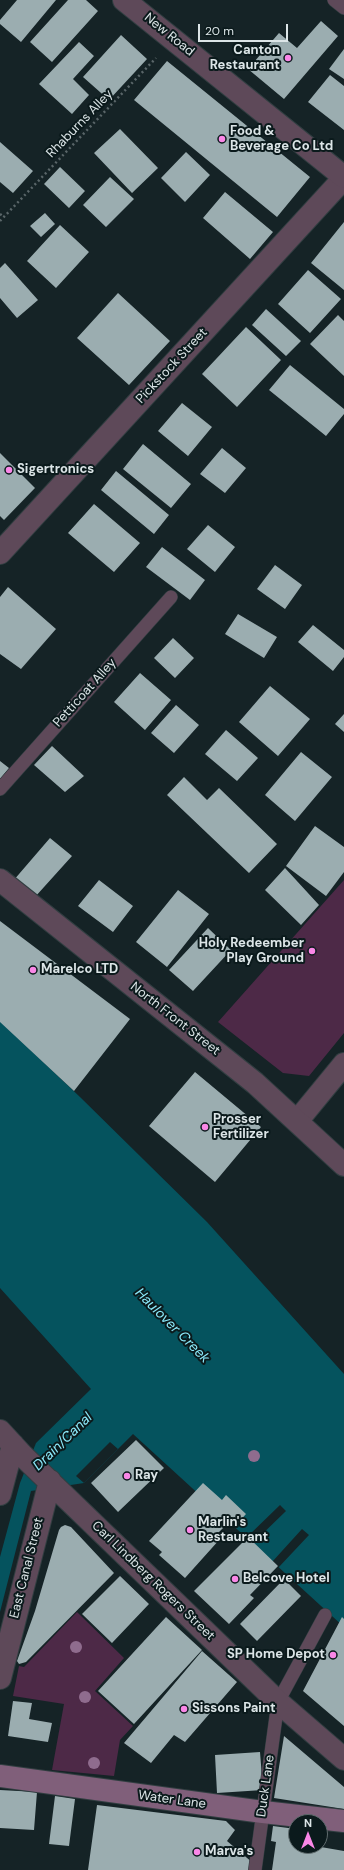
<!DOCTYPE html>
<style>
body{margin:0}
#map{position:relative;width:344px;height:1870px;overflow:hidden;background:#152326;font-family:"DM Sans",sans-serif}
canvas{display:block}
.north{position:absolute;left:288px;top:1814px;width:40px;height:40px;box-sizing:border-box;background:#0b1a1c;border:1px solid #5f6b6d;border-radius:50%;rotate:0deg;font-size:11px;font-weight:700;line-height:16px;text-align:center;color:#dce5e7}
.north::after{content:'';display:block;margin:auto;width:14px;height:18px;background:#fa87e7;clip-path:polygon(50% 0,100% 100%,50% 72%,0 100%)}
.scale{position:absolute;left:198px;top:24px;width:90px;height:18px;box-sizing:border-box;border:2px solid #dce5e7;border-top:0;padding-left:5px;font-size:12px;line-height:14px;white-space:nowrap;color:#dce5e7;-webkit-text-stroke:3px #0b1a1c;paint-order:stroke}
</style>
<div id="map">
<canvas width="344" height="1870"></canvas>
<div class="north">N</div>
<div class="scale">20 m</div>
</div>
<script>
const c = document.querySelector('canvas').getContext('2d');
c.lineJoin = 'round';
function fill(path, color) {
  c.fillStyle = color;
  c.fill(path, 'evenodd');
}
function strokePath(path, color, width, dash) {
  c.strokeStyle = color;
  c.lineWidth = width;
  c.lineCap = dash ? 'butt' : 'round';
  c.setLineDash(dash || []);
  c.stroke(path);
}
function label(font, color, halo, rows, align = 'center') {
  c.font = font + ' "DM Sans",sans-serif';
  c.lineWidth = 4;
  c.setLineDash([]);
  c.textBaseline = 'middle';
  c.strokeStyle = halo;
  c.fillStyle = color;
  for (const [text, x, y, turn = 0] of rows) {
    c.save();
    c.translate(x, y);
    c.rotate((+turn || 0) * Math.PI / 180);
    c.textAlign = isNaN(turn) ? turn : align;
    if (halo) c.strokeText(text, 0, 0);
    c.fillText(text, 0, 0);
    c.restore();
  }
}
const green = new Path2D(`
 M344,880V1033L309,1076L283,1073L218,1022Z
 M77,1612L124,1658L95,1691L133,1726L120,1740L114,1776L52,1770L64,1704L13,1696L19,1666L24,1667Z`);
const water = new Path2D(`
 M0,1021L80,1097L207,1222L344,1374V1627L133,1434L84,1483L31,1491L0,1612V1557L20,1483L36,1443L91,1389L0,1288Z`);
const pier = new Path2D(`
 M110,1442L118,1449L84,1483L76,1476Z
 M280,1505L286,1511L252,1544L246,1538Z
 M302,1529L309,1535L278,1568L272,1562Z`);
const building = new Path2D(`
 M17,0H56L21,42L0,24V20Z
 M68,0H86L98,11L52,62L30,42Z
 M321,21L338,36L284,99L248,69L279,33L297,48Z
 M121,35L147,59L109,100L83,77Z
 M79,42L94,56L73,79L89,95L72,114L39,84Z
 M344,49V79L329,69Z
 M167,61L310,177L277,217L134,100Z
 M330,75L344,86V130L308,102Z
 M120,129L158,168L132,193L94,153Z
 M0,142L33,171L13,193L0,182Z
 M186,152L210,175L185,202L161,178Z
 M60,167L85,191L69,208L44,184Z
 M110,177L134,199L106,227L83,205Z
 M225,192L273,232L250,259L203,218Z
 M45,213L55,224L41,237L30,226Z
 M344,222V290L311,263Z
 M60,225L89,252L56,288L27,261Z
 M5,263L38,300L17,318L0,298V268Z
 M308,270L341,299L310,333L278,304Z
 M118,293L170,341L129,385L77,338Z
 M266,309L301,341L286,356L252,325Z
 M338,315L344,321V376L310,344Z
 M246,327L281,360L237,407L202,374Z
 M290,365L344,409V414L326,436L269,390Z
 M182,403L212,427L188,456L158,431Z
 M143,444L191,484L171,508L123,469Z
 M222,448L246,468L225,493L200,474Z
 M0,453L35,488L4,520L0,516Z
 M116,471L169,515L154,534L101,490Z
 M94,504L140,543L114,572L68,533Z
 M208,525L235,547L215,572L187,549Z
 M162,547L205,580L190,600L146,567Z
 M275,565L302,585L285,609L257,589Z
 M8,587L56,629L21,669L0,654V597Z
 M238,614L277,637L264,658L225,634Z
 M313,625L344,650V657L333,671L298,642Z
 M173,638L194,658L175,678L154,658Z
 M140,673L171,700L145,730L114,702Z
 M270,686L310,719L278,756L239,722Z
 M176,705L199,725L174,753L151,733Z
 M344,714V732L335,724Z
 M226,730L258,758L237,781L205,754Z
 M52,746L84,776L65,792L34,765Z
 M301,752L332,777L295,821L265,795Z
 M0,761L9,768L0,779Z
 M184,777L207,800L219,788L277,844L249,873L167,795Z
 M315,826L344,847V872L326,896L286,866Z
 M50,838L72,856L35,897L13,881Z
 M285,868L319,905L301,925L265,890Z
 M99,880L133,906L113,932L78,906Z
 M178,890L209,914L167,967L136,942Z
 M0,921L130,1019L74,1091L0,1022Z
 M208,928L231,950L193,991L169,970Z
 M195,1072L261,1127L215,1182L149,1126Z
 M136,1440L164,1468L118,1512L91,1483Z
 M203,1483L222,1500L226,1495L246,1514L235,1526L230,1521L216,1535L220,1539L185,1578L159,1555L162,1552L149,1541Z
 M65,1525L71,1527L114,1573L26,1662L19,1664L17,1661L35,1611L59,1530L61,1527Z
 M248,1537L278,1566L250,1595L254,1598L229,1624L194,1591Z
 M120,1576L149,1604L112,1643L82,1614Z
 M284,1579L301,1596L257,1641L240,1624Z
 M166,1617L202,1650L134,1724L98,1691Z
 M342,1617L344,1619V1726L303,1691Z
 M202,1651L237,1682L185,1742L174,1735L151,1763L124,1743Z
 M13,1701L32,1703L29,1719L52,1723L48,1742L8,1736Z
 M284,1736L344,1787V1809L274,1798Z
 M260,1752L263,1790L217,1793L215,1755Z
 M0,1790L37,1792L34,1830L0,1828Z
 M55,1796L75,1799L69,1846L49,1844Z
 M97,1805L226,1821L235,1830L227,1841L253,1863L252,1870H88Z
 M273,1826L296,1829V1846H315L344,1851V1870H272L276,1842L271,1841Z`);
const path = new Path2D(`
 M0,214L4,217
 M0,221L156,58`);
const service = new Path2D(`
 M334,0L344,8
 M0,789L171,597
 M255,1870L278,1702L325,1615`);
const minor = new Path2D(`
 M0,553L344,178
 M298,1120L344,1064
 M0,1431L23,1456L278,1702L344,1759
 M0,1494L13,1445
 M0,1678L50,1481`);
const tertiary = new Path2D(`
 M124,0L344,177
 M0,880L255,1083L344,1165`);
const secondary = new Path2D(`
 M0,1776L263,1812L344,1821`);
const trees = [
 [254,1456],
 [76,1647],
 [85,1697],
 [94,1763]
];
const markers = [
 [288,58,4,"#fa87e7"],
 [222,139,4,"#fa87e7"],
 [9,470,4,"#fa87e7"],
 [312,951,4,"#fa87e7"],
 [33,970,4,"#fa87e7"],
 [205,1127,4,"#fa87e7"],
 [127,1476,4,"#fa87e7"],
 [190,1530,4,"#fa87e7"],
 [235,1579,4,"#fa87e7"],
 [333,1655,4,"#fa87e7"],
 [184,1709,4,"#fa87e7"],
 [197,1852,4,"#fa87e7"]
];
const streetNames = [
 ["New Road",169,35,39],
 ["Rhaburns Alley",80,124,-46],
 ["Pickstock Street",172,366,-47],
 ["Petticoat Alley",85,693,-48],
 ["North Front Street",175,1019,38],
 ["East Canal Street",27,1568,-76],
 ["Carl Lindberg Rogers Street",153,1581,44],
 ["Duck Lane",266,1786,-82],
 ["Water Lane",172,1800,8]
];
const poiNames = [
 ["Canton",280,51,"right"],
 ["Restaurant",280,66,"right"],
 ["Food &",230,132],
 ["Beverage Co Ltd",230,147],
 ["Sigertronics",17,470],
 ["Holy Redeember",304,944,"right"],
 ["Play Ground",304,959,"right"],
 ["Marelco LTD",41,970],
 ["Prosser",213,1120],
 ["Fertilizer",213,1135],
 ["Ray",135,1476],
 ["Marlin's",198,1523],
 ["Restaurant",198,1538],
 ["Belcove Hotel",243,1579],
 ["SP Home Depot",325,1655,"right"],
 ["Sissons Paint",192,1709],
 ["Marva's",205,1852]
];
const waterNames = [
 ["Haulover Creek",172,1326,45],
 ["Drain/Canal",63,1442,-44]
];
fill(green, '#4d2947');
fill(water, '#05535e');
fill(pier, '#152326');
fill(building, '#9badb0');
strokePath(service, '#313e41', 14);
strokePath(minor, '#313e41', 24);
strokePath(tertiary, '#313e41', 24);
strokePath(secondary, '#313e41', 24);
strokePath(path, '#5a6669', 2.5, [2, 3]);
strokePath(service, '#5e4959', 13);
strokePath(minor, '#5e4959', 22);
strokePath(tertiary, '#5e4959', 22);
strokePath(secondary, '#805f7a', 22);
c.fillStyle = '#8f6c8e';
for (const [x, y] of trees) {
  c.beginPath();
  c.arc(x, y, 6, 0, 2 * Math.PI);
  c.fill();
}
for (const [x, y, r, color] of markers) {
  const dot = new Path2D();
  dot.arc(x, y, r, 0, 2 * Math.PI);
  c.fillStyle = color;
  c.fill(dot);
  strokePath(dot, '#0b1a1c', 1.5);
}
label('13px', '#dce5e7', '#0b1a1c', streetNames);
label('bold 13px', '#dce5e7', '#0b1a1c', poiNames, 'left');
label('italic 14px', '#8cebfc', '#0b1a1c', waterNames);
</script>
